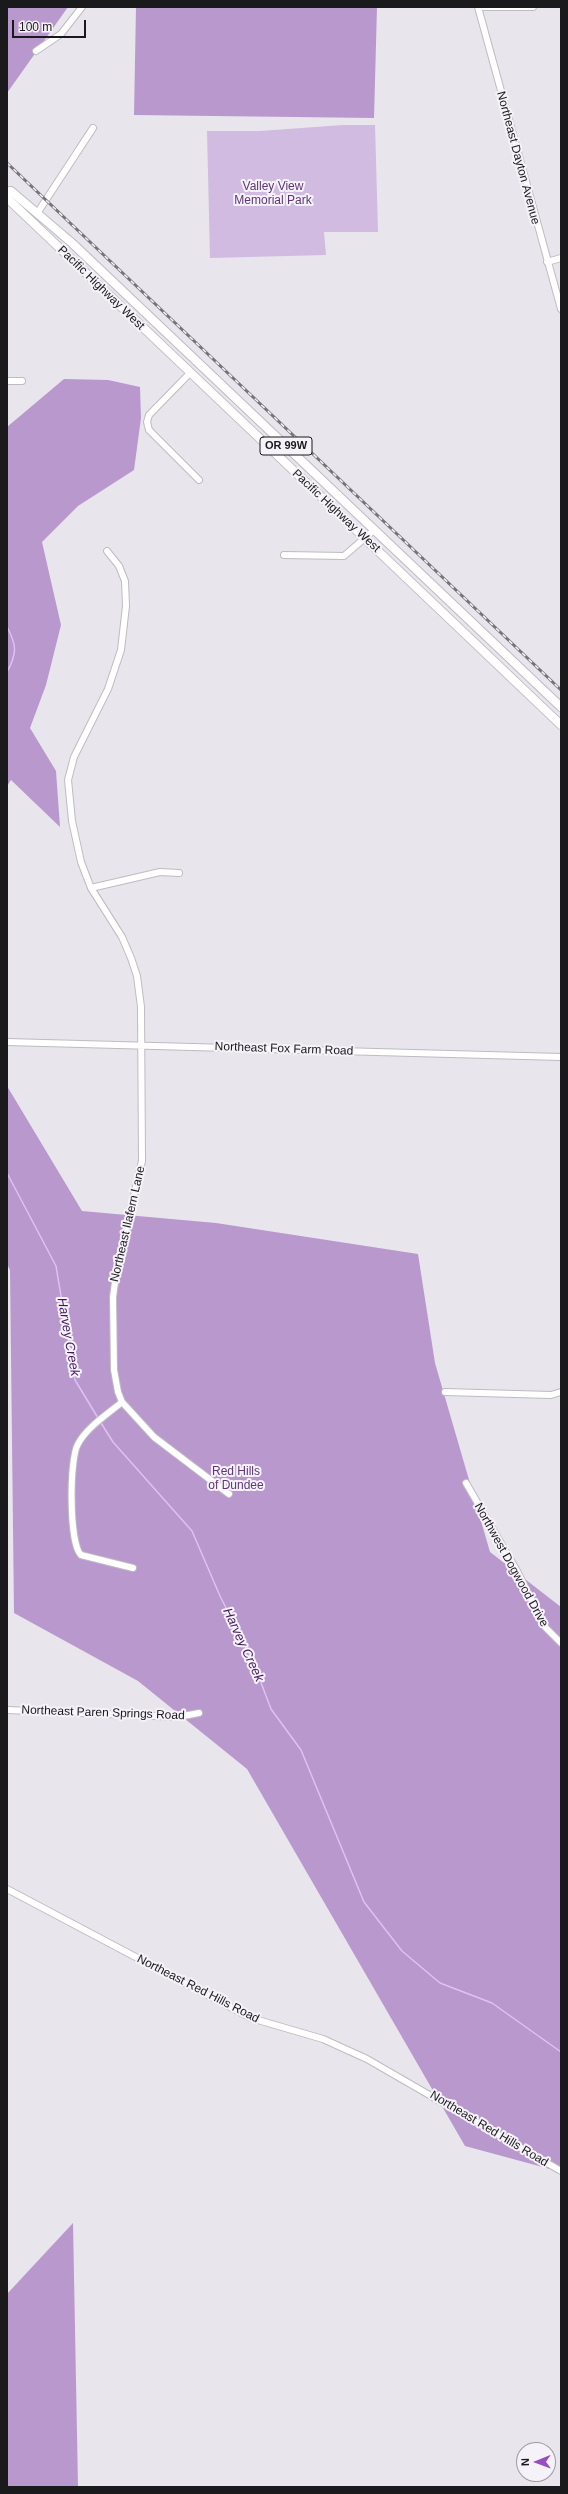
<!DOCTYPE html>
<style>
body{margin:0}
#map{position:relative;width:568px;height:2494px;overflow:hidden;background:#e9e5ec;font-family:Arial,sans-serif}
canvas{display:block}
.frame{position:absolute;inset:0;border:8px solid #1a191b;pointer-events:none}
.north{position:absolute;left:516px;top:2442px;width:40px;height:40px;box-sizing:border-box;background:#f6f2f9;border:1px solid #9e9ba0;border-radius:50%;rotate:269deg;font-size:11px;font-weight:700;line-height:16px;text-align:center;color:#1a191b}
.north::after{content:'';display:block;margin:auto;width:14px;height:18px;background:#974ec0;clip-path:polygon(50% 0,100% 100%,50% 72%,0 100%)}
.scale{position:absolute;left:12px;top:20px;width:74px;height:18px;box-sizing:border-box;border:2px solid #1a191b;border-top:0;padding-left:5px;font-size:12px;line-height:14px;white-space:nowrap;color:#1a191b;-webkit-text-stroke:3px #f6f2f9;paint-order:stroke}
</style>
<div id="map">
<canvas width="568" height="2494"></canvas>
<div class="frame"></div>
<div class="north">N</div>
<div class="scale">100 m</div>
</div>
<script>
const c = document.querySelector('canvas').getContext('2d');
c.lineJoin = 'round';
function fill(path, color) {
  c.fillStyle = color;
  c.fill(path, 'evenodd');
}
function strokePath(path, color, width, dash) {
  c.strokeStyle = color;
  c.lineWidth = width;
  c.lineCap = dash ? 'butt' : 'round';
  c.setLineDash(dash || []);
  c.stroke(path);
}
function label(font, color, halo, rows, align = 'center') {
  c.font = font + ' Arial,sans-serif';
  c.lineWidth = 4;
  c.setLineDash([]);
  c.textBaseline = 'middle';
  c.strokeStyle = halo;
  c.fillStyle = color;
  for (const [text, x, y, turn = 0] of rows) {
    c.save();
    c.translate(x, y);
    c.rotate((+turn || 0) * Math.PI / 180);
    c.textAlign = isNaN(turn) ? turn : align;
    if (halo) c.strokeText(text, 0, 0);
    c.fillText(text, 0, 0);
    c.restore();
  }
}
const green = new Path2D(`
 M343,125H375L378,232H324L326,255L210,258L207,131H260Z`);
const forest = new Path2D(`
 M7,7H68L7,93Z
 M136,7H377L374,118L134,115Z
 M64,379L108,380L140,387L141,418L134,470L78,506L42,542L61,625L46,685L30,728L56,771L60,827L11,780L7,786V427Z
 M7,1086L82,1211L216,1223L418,1254L435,1363L490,1552L561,1607V2172L465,2146L247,1769L138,1681L14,1613L10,1270L7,1264Z
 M73,2223L78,2487H7V2294Z`);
const stream = new Path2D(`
 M7,627C17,645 17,654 7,672
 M7,1173L56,1266L75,1380L98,1418
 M101,1423L113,1442L192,1531L220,1596L252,1659L271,1709L301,1750L364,1902L402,1951L440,1983L492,2003L561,2052`);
const minor = new Path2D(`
 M478,7L561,309
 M478,7H533
 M36,51L61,34L82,7
 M38,212L93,128
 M547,262L561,258
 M190,373L149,415L147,422L149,430L199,480
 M7,381H22
 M107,551L119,566L125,581L126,606L121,650L108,689L74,757L68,780L72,821L81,862L91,888L122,937L131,958L137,976L141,1007L142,1161L117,1268L113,1297L114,1370L118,1392L122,1402C108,1414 87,1427 78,1444C69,1459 69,1544 81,1555L133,1568
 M284,555L344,556L374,530
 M91,888L160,872L179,873
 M7,1042L561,1057
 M445,1392L551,1395L561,1392
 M122,1402L154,1437L229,1494
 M466,1483L517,1571L545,1627L561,1643
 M7,1710L178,1717L199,1713
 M7,1889L251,2018L323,2039L367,2059L561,2171`);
const major = new Path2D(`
 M7,191H11L72,243L561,707
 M7,198L561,725`);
const rail = new Path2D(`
 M7,163L561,690`);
const shields = [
 [286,446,52]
];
const shieldNames = [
 ["OR 99W",286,446]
];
const streetNames = [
 ["Northeast Dayton Avenue",518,158,75],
 ["Pacific Highway West",101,288,44],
 ["Pacific Highway West",336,511,43],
 ["Northeast Fox Farm Road",284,1049,2],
 ["Northeast Ilafern Lane",128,1224,-77],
 ["Northwest Dogwood Drive",511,1565,61],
 ["Northeast Paren Springs Road",103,1713,2],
 ["Northeast Red Hills Road",198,1989,27],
 ["Northeast Red Hills Road",489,2129,31]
];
const parkNames = [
 ["Valley View",273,187],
 ["Memorial Park",273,201],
 ["Red Hills",236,1472],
 ["of Dundee",236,1486]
];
const waterNames = [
 ["Harvey Creek",68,1337,80],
 ["Harvey Creek",243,1645,65]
];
fill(green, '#d1bbe0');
fill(forest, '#b998ce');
strokePath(stream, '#e1bff7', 1.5);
strokePath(minor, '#bfbbc2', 8);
strokePath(major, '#bfbbc2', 10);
strokePath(minor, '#fff', 6);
strokePath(major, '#fff', 8);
strokePath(rail, '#767478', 3);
strokePath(rail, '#f6f2f9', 1.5, [4.5]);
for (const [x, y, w] of shields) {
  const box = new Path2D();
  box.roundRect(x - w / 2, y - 9, w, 18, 3);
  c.fillStyle = '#f6f2f9';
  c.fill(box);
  strokePath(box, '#1a191b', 1);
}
label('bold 11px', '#1a191b', null, shieldNames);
label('12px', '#1a191b', '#f6f2f9', streetNames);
label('12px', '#5f3678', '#f6f2f9', parkNames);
label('italic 13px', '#421859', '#f6f2f9', waterNames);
</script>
